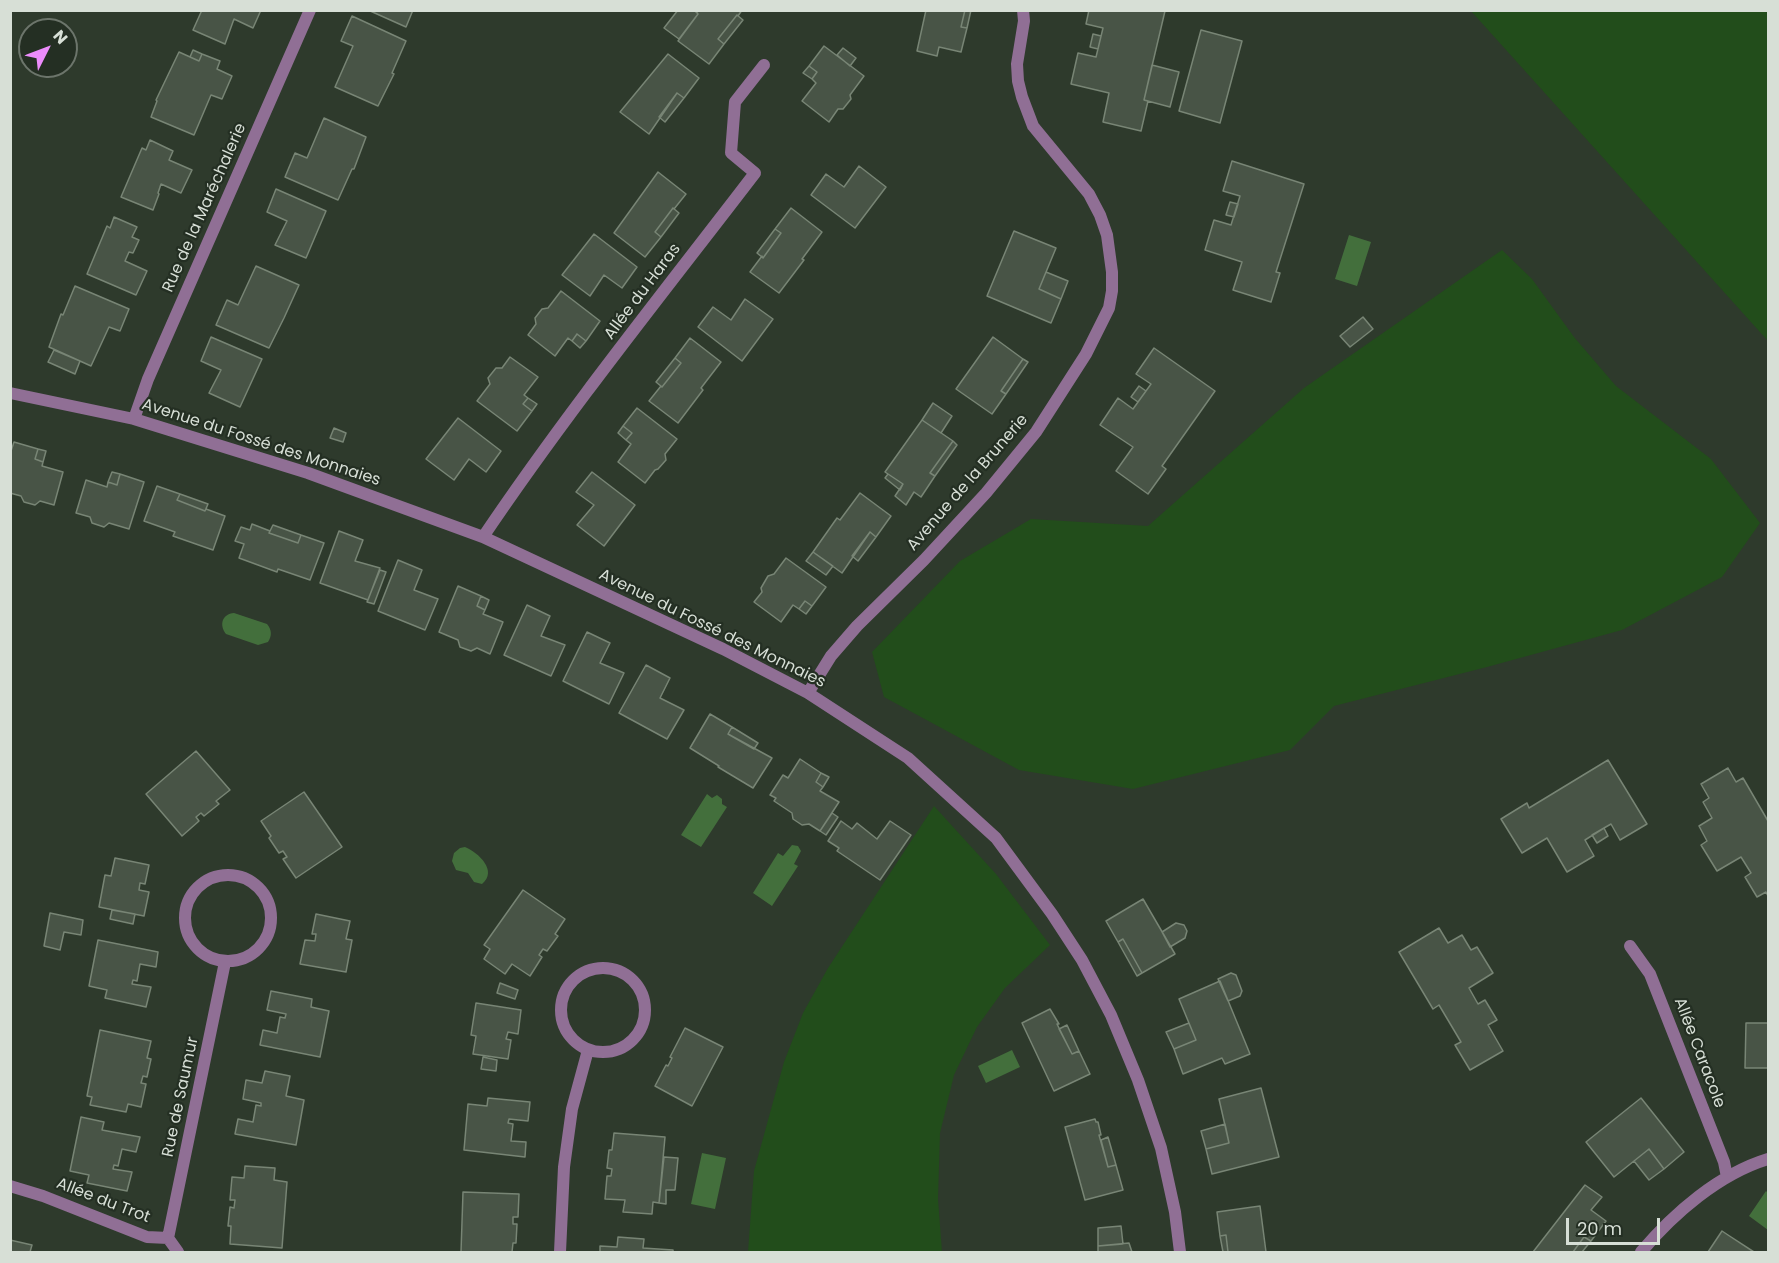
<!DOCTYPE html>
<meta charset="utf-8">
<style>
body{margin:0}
#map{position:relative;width:1779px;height:1263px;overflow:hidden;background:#2e3a2c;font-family:Poppins,sans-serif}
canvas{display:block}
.frame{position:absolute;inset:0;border:12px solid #d7dfd6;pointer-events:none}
.north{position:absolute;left:18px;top:18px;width:60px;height:60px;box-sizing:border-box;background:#242f23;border:2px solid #6c756b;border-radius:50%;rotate:48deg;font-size:16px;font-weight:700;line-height:24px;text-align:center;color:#d7dfd6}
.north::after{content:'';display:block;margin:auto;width:21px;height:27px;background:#ec8cfb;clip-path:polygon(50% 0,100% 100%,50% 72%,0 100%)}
.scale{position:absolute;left:1566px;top:1218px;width:94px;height:27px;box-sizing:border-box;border:3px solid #d7dfd6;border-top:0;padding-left:8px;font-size:18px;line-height:21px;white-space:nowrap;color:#d7dfd6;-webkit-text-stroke:4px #242f23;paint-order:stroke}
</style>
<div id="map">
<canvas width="1779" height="1263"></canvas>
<div class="frame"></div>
<div class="north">N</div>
<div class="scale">20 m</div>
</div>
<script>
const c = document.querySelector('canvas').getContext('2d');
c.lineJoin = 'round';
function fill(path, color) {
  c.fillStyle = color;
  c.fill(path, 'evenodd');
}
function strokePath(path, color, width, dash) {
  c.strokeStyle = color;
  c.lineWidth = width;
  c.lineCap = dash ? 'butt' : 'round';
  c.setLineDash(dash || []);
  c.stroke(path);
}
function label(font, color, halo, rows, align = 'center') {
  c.font = font + ' Poppins,sans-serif';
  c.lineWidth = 4.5;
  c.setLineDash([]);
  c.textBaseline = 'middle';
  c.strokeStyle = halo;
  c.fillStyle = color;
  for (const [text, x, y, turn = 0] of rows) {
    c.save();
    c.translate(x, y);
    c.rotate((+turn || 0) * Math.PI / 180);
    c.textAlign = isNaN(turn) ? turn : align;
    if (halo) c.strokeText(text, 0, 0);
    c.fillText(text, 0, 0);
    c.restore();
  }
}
const green = new Path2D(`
 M1471,11H1768V341Z
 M1502,250L1532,279L1574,337L1616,386L1711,459L1760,523L1722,577L1622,630L1487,667L1334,706L1290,750L1133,789L1019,770L884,697L872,652L960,561L1031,519L1148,526L1304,388Z
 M934,806L996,874L1050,945L1005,988L977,1027L954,1075L940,1133L938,1199L942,1252H748L754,1171L784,1062L803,1013L828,968Z`);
const water = new Path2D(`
 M1349,235L1371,242L1357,286L1335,279Z
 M234,613L267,624C272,630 272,636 268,642L258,645L226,634C219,625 222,614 234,613Z
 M707,794L712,798L717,795L722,799V804L727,807L701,847L681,835Z
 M792,845L798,846L801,851L794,864L798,866L772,906L753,893L778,853L783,856Z
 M465,847C479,853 498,871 482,884L474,882L468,873L456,870L452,861L454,853L460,848Z
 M1012,1050L1020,1067L986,1083L978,1066Z
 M702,1153L726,1158L715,1209L691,1204Z
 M1766,1191L1768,1193V1230L1749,1216Z`);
const building = new Path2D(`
 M202,10H261L253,28L234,19L225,44L193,30Z
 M368,10H413L406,27Z
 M678,10H694L698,14L679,39L664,28Z
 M698,10H742L738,16L737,15L718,39L724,44L709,64L678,41L698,14L697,12Z
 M926,10H965L961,27L967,28L961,52L939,47L937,56L917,51Z
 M965,10H971L967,28L961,27Z
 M1089,10L1165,11L1144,100L1148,101L1141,131L1103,122L1109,93L1071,84L1078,53L1096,57L1103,28L1086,24Z
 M737,15L743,20L724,44L718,39Z
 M352,16L406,41L392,73L394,74L378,106L335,87L353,46L341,41Z
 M1201,30L1242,41L1220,123L1179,111Z
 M1093,34L1101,36L1098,49L1090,47Z
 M824,46L864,76L850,95L851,99L843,109H838L829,122L802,101L816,83L812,79L817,72L809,66Z
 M843,48L856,58L850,66L837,55Z
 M193,50L202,54L199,61L190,57Z
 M179,52L199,61L202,54L220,61L217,69L232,76L222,99L211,95L194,135L151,117L157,101L156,100Z
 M668,54L699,78L684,98L677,93L649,134L620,112Z
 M1152,65L1179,72L1170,107L1144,100Z
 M809,66L817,72L812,79L803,73Z
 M677,93L684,98L665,122L659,117Z
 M324,118L366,137L354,169H352L338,200L285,177L295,153L307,158Z
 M150,140L173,151L169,160L192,170L181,193L161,184L158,193L159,194L153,210L121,197L142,148L146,150Z
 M1232,161L1304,184L1276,272L1280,273L1271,302L1233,290L1242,262L1205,250L1214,220L1231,225L1240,196L1223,191Z
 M859,166L886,187L855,228L811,195L826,174L844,187Z
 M658,172L686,194L674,209L673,208L655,232L661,237L645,257L614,233Z
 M276,189L326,211L306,258L275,245L287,221L267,212Z
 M1230,202L1238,204L1234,217L1226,215Z
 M673,208L679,213L661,237L655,232Z
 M791,208L822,232L802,259L804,260L779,293L750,272L762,256L763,258L781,233L775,229Z
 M114,217L137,227L132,237L139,240L133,253L129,252L125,261L147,271L136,295L87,274L107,226L110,228Z
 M775,229L781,233L763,258L757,253Z
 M1014,231L1056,248L1039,289L1061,299L1051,323L987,296Z
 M594,234L637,267L622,288L604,275L590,296L562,275Z
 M256,266L299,285L284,318L269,348L216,325L227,300L238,305Z
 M1046,272L1068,281L1061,299L1039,289Z
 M75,286L129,309L120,331L109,327L91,366L49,347L61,314L63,315Z
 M561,291L600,321L586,341L577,334L572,341L568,338L555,356L528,335L536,324L535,318L542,309L548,308Z
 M745,299L773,319L742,361L698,327L713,307L731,320Z
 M1363,317L1373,329L1350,347L1340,336Z
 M577,334L586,341L580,348L572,341Z
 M211,337L262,359L240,407L209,393L221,370L201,361Z
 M993,337L1023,359L1001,391L1006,394L992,414L956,389Z
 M690,338L721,362L701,388L703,390L678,423L649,401L661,386L662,387L681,363L675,358Z
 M1154,348L1215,391L1162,466L1166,469L1148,494L1116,471L1133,447L1100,425L1118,398L1133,409L1151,384L1136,374Z
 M54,350L80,361L75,374L48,362Z
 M510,357L538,377L524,395L528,398L523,404L532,411L517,431L477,401L490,384L488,378L496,368H502Z
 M675,358L681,363L662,387L656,382Z
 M1023,359L1028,362L1006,394L1001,391Z
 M1139,386L1146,391L1138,402L1131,397Z
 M528,398L537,404L532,411L523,404Z
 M933,403L952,416L941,433L922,420Z
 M637,408L677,439L665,454L666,460L658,469L655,470L645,483L618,462L631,444L626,440L632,433L623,426Z
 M458,418L501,451L486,472L469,459L454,480L426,459Z
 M922,420L953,441L930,473L935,476L921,497L914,492L906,505L895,496L903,484L885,472Z
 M623,426L632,433L626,440L618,433Z
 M334,428L346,433L343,442L330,438Z
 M953,441L957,445L935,476L930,473Z
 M14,442L38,449L35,459L43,462L42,466L63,472L54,505L40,501L35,505L24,502L21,496L10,493V454Z
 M38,449L46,451L43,462L35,459Z
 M112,472L120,474L117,485L108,482Z
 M592,472L635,505L604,546L577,525L594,505L576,492Z
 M120,474L144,482L129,529L109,523L104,527L92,523L90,517L76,513L86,480L107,487L108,482L117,485Z
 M888,474L903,484L900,490L885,478Z
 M157,486L180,494L177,500L205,511L206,509L225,516L213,550L173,536L175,532L144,521Z
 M860,493L891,516L876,537L870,532L842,573L813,552L837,518L840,520Z
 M180,494L208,504L205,511L177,500Z
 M252,524L270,531L269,533L298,543L301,535L324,543L310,580L278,569L277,572L239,558L244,544L235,541L241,527L250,530Z
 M273,525L301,535L298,543L269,533Z
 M339,531L363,540L355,561L380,568L368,600L320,583Z
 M870,532L876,537L858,561L852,556Z
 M813,552L833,566L826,575L806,561Z
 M786,558L826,587L812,606L805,601L799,609L793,605L781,622L754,602L762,592L761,588L768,576L774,574Z
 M398,560L422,570L414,590L438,599L425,630L378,611Z
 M380,570L386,572L374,604L367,602Z
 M458,586L481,596L477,606L485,610L483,614L503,622L490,654L477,648L471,651L460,647L458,640L439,632Z
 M481,596L489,600L485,610L477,606Z
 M805,601L812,606L806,614L799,609Z
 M527,605L550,616L541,636L565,645L551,676L504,655Z
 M587,632L610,643L600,663L624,673L609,704L563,681Z
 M646,665L670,678L660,698L684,710L667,739L619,713Z
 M710,714L732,727L728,734L772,758L753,788L718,767L719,766L690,748Z
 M732,727L758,743L754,749L728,734Z
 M196,751L230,790L216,801L219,804L204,816L201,813L196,817L199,821L182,836L146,794Z
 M800,759L821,773L816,782L823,787L820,791L839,802L820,831L809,824L802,825L793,819L792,813L774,801L776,798L770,795L783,775L788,778Z
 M1608,760L1647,824L1620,840L1611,824L1604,828L1585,840L1594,856L1567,872L1547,838L1522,853L1501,819L1527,803L1529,808Z
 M1728,768L1736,782L1743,778L1768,821V896L1766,892L1757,897L1745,877L1751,873L1741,857L1717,871L1701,845L1707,841L1699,826L1712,818L1703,802L1709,798L1701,784Z
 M821,773L829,777L823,787L816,782Z
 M304,792L342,847L296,878L283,859L287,857L283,851L279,853L269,838L271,836L261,821Z
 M832,813L838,817L826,835L820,831Z
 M841,821L852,829L857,823L877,839L890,821L911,835L880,880L837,851L839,848L828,841Z
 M1604,828L1608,836L1597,843L1592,835Z
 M115,858L149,865L145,884L140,883L139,890L149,892L144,916L99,907L105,875L111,876Z
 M523,890L565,919L555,934L558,936L547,951L543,949L539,955L542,957L530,976L512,964L505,974L484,959L490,949L484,945Z
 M1143,899L1175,954L1142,973L1123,939L1118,942L1106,921Z
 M112,910L135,914L133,924L110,919Z
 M50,913L83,920L81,935L64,932L60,950L44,946Z
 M316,914L350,921L346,939L352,940L346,972L300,964L305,940L315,941L316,934H312Z
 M1176,923L1184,925L1187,931L1185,938L1170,947L1162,932Z
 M1439,928L1448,943L1462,935L1471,950L1477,947L1493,973L1469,988L1478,1004L1485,1000L1497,1020L1488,1025L1503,1051L1470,1070L1455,1045L1461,1042L1439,1005L1433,1009L1399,952Z
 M1123,939L1142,973L1137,976L1118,942Z
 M98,940L158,952L156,967L140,964L137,981L133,980L132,984L151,987L146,1007L105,998L107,990L89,986Z
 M1231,973L1236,975L1242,991L1240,996L1228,1001L1218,979Z
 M1220,981L1250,1054L1225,1064L1222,1058L1183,1074L1174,1049L1196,1040L1179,999Z
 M500,983L518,990L515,999L497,993Z
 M271,991L312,999L311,1007L329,1011L320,1057L260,1045L263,1030L277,1033L280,1017L285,1018L286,1014L267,1010Z
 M476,1003L521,1010L518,1034L508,1032L506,1039L511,1040L508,1059L473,1054L476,1036L471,1035Z
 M1050,1009L1059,1024H1057L1072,1054L1079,1051L1090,1074L1054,1091L1022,1023Z
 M1189,1023L1196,1040L1174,1049L1166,1032Z
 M1746,1023H1768V1068H1745Z
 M1067,1025L1079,1051L1072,1054L1059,1029Z
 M685,1028L723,1047L692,1106L655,1086L666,1065L668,1066L672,1058L670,1057Z
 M100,1030L151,1041L147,1058L151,1059L147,1077L143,1076L141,1083L146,1084L141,1107L128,1104L126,1112L90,1105L92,1097L87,1096Z
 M483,1057L497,1060L496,1071L481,1069Z
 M265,1071L290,1076L286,1096L304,1100L296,1145L235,1134L238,1119L253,1122L256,1105L261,1106V1103L243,1099L246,1080L262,1083Z
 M1261,1088L1279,1157L1212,1174L1206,1149L1229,1143L1219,1099Z
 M488,1098L530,1102L528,1121L509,1119L508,1123L513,1124L511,1141L526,1142L525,1157L464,1150L468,1104L487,1106Z
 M1641,1098L1684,1152L1664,1169L1649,1149L1614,1177L1586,1142Z
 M81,1117L104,1122L102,1130L140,1137L136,1152L122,1149L118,1166L114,1165L113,1169L132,1172L127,1191L87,1183L89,1175L70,1171Z
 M1095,1119L1096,1122H1098L1101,1135H1099L1108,1167L1116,1165L1123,1190L1085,1200L1065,1127Z
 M1225,1124L1229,1143L1206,1149L1201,1131Z
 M614,1133L665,1137L659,1203L653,1202L652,1214L623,1212L625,1200L605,1199L607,1176H611L612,1169L607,1168L609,1150H612Z
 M1108,1137L1116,1165L1108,1167L1101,1140Z
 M1649,1149L1664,1169L1649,1180L1634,1161Z
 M664,1157L678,1158L675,1190H666V1204L659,1203Z
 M245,1166L275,1168L274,1180L287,1182L282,1248L230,1244L231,1226H228L230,1207L234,1208L235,1200H230L232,1177L244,1178Z
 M1585,1185L1602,1197L1591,1210L1606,1221L1591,1241L1584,1237L1573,1252H1533Z
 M463,1192L519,1194L518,1217H513V1224H517L516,1243H513L512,1252H461Z
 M1260,1206L1266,1252H1228L1226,1235L1220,1236L1217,1212Z
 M1121,1226L1123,1244L1098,1246V1228Z
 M1722,1231L1728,1235L1754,1252H1708Z
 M1226,1235L1228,1252H1223L1220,1236Z
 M618,1237L644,1239L643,1248L673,1250V1252H600V1246L617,1247Z
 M1584,1237L1591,1241L1582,1252H1573Z
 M10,1240L32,1245L30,1252H10Z
 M1129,1243L1132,1252H1098V1246Z`);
const street = new Path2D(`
 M10,393L134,419L308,473L483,537L723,649L808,693L908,758L996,838L1052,914L1082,960L1111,1015L1138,1080L1161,1148L1175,1212L1180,1252
 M134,419L148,379L310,10
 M483,537C568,411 663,293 755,173L731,153L735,102L764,65
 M808,693L831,656L857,626L924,560L986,493L1036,432L1086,354L1109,308L1112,291V272L1107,235L1100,215L1089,194L1033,126L1022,97L1018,81L1017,64L1024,21L1023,10
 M185 918a43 43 0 1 1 86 0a43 43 0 1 1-86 0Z
 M1630,946L1650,974L1724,1162L1727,1177
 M561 1010a42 42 0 1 1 84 0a42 42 0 1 1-84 0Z
 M10,1186L43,1196L147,1237L168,1238L178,1252
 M168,1238L225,962
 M560,1252L564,1167L572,1109L588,1050
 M1641,1252C1674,1213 1719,1174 1768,1159`);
const streetNames = [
 ["Rue de la Maréchalerie",205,208,-66],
 ["Allée du Haras",643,292,-53],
 ["Avenue du Fossé des Monnaies",261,443,18],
 ["Avenue de la Brunerie",968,483,-49],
 ["Avenue du Fossé des Monnaies",712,629,26],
 ["Allée Caracole",1699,1053,69],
 ["Rue de Saumur",181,1097,-78],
 ["Allée du Trot",103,1201,21]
];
fill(green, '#224d1b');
fill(water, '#436f3c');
fill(building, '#485446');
strokePath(building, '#788575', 1.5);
strokePath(street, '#906f95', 12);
label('16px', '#d7dfd6', '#242f23', streetNames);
</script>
